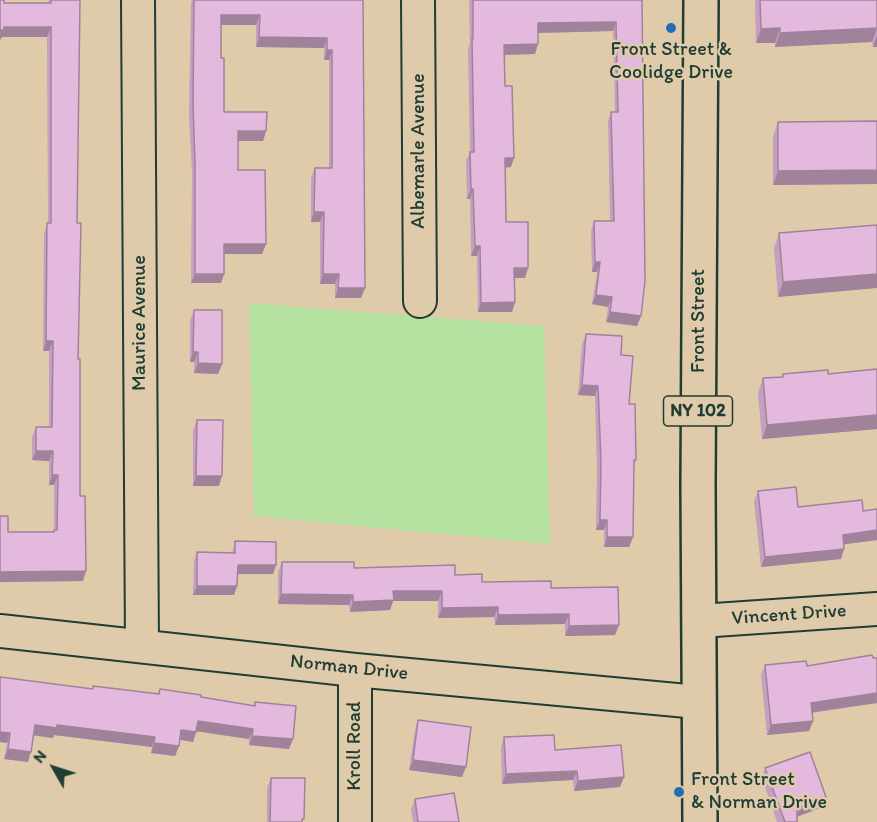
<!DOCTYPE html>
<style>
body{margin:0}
#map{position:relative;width:877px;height:822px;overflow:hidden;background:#dfcbaa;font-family:Itim,sans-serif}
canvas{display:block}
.north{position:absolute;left:24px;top:738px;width:60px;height:60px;-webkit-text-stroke:4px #dfcbaa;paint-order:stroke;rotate:309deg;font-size:16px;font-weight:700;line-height:24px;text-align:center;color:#1f3d34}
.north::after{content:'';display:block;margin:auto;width:21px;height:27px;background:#1f3d34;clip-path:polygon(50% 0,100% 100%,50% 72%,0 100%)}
</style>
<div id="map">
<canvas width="877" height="822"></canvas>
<div class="north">N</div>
</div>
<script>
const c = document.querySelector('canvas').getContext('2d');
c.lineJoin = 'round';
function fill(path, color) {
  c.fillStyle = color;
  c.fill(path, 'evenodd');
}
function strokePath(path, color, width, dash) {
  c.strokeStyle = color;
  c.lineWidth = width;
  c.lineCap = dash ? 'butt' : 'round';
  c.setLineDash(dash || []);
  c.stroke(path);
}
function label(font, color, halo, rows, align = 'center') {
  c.font = font + ' Itim,sans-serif';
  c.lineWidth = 5;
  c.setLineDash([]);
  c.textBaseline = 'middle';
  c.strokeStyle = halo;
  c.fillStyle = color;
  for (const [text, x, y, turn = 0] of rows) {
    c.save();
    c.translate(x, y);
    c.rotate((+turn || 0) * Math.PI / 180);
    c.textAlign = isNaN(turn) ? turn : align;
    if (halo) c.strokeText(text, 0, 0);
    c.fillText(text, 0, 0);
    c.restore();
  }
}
const green = new Path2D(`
 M249,303L544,326L550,544L254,516Z`);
const minor = new Path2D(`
 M138,0L142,646
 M418,0L420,301
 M700,621L877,609
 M0,631L355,670L698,702
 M355,670V822`);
const major = new Path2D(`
 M700,822L698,485L701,0`);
const wall = new Path2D(`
 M0,0L4,3H48L49,0H80L77,223L80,496L83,581L0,582V516L8,532H53L54,530V485H49V461L32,460V437L36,427H49V351H43L44,233L48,223L47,37H2L0,40Z
 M192,0H363L361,298H335V284H320V222H311V178L315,168H329V60H324V48L256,47V25H221V58L224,112L266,131L263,141H238V170L266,244L262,254H224V274L221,283H191L192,172L189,115L191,3Z
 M470,0H642L641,316L637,326L606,322L608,307L592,304L597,272H592L591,231L594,221H610L608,121L611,112H615L613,31L538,33V44L535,54L505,55V86L511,167H505L506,222L525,278H515V302L512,312H478L477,256H471L470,199H467L466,161L470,152L468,48L470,43L469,2Z
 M755,0H877V47H873L872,42L775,47V43H756Z
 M877,121V184L773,185V136L778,122Z
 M877,225L778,297L774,248L779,233Z
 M194,310L222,364L218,374L194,373V362H190V320Z
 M586,334L621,355L629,404L636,460L634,467L633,537L629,547H604V530H596L597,471L595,396L578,395L582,344Z
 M877,369V429L762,439L758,393L763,378L782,377L783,374H828Z
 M197,420L219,486H193V430Z
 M758,491L798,507L863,511L877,509V540L844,544V549L841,559L761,567L754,501Z
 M235,541L276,565L273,574H238L237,586L234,595H193L194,561L197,552L232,553Z
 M282,562L354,568L455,575L482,582L551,588L615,635L565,636V624L495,625L494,617L438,618V601H393L390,610L350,612L349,605L278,604V572Z
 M877,658V703L812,713L813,721L809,731L767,735L761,675L765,665L807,666Z
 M0,677L92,689L93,686L158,694L160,689L201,697L254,706L255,702L289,749L249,745V739L197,731L193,742L180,740L179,746L175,756L151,753L152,747L54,735L53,738L33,735L28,762L4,759L7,743L0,742Z
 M418,720L462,777L409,770L415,730Z
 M504,737L555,750L620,787L574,791L573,780L502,784L501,747Z
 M765,768L826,797L823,807L797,817V822H777L762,778Z
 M271,778L303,822H267V788Z
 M415,799L459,822H413L411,809Z`);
const shadedWall = new Path2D(`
 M221,15H260L256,25H218Z
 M616,22L613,31L535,33L538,23Z
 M4,27H51L47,37H2L0,40V30Z
 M780,28L775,43H756L761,29Z
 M877,28L872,42L775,47L780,33Z
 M877,35V47H873Z
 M259,37L327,38L324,48L256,47Z
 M538,44L535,54L501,55L504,45Z
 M327,50H332L329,60H324Z
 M238,131H266L263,141H235Z
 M505,158H514L511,167L502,168Z
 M877,170V184L773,185L778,171Z
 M471,189H473L470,199H467Z
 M314,212H324L320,222H311Z
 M224,244H266L262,254H221Z
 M475,246H480L477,256H471Z
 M595,262H600L597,272H592Z
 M514,268H528L525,278H511Z
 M195,274H224L221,283H191Z
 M323,274H339L335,284H320Z
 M877,274V288L778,297L783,282Z
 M338,288H365L361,298H335Z
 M596,295L612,297L608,307L592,304Z
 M515,302L512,312H478L481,303Z
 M610,312L641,316L637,326L606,322Z
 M46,341H53L49,351H43Z
 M193,352H198L194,362H190Z
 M198,363L222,364L218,374L194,373Z
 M582,385L598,386L595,396L578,395Z
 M877,415V429L762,439L767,425Z
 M36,451H53L49,461L32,460Z
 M52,475H58L54,485H49Z
 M196,476H222L219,486H193Z
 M600,520H607L604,530H596Z
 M877,530V540L839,545L843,535Z
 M607,537H633L629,547H604Z
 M844,549L841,559L761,567L765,557Z
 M238,565H276L273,574H234Z
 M86,571L83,581L0,582V572Z
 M197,586H237L234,595H193Z
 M393,591H442L438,601H393L390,610L350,612L353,602Z
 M281,594L353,595L349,605L278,604Z
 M498,607L494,617L438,618L442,608Z
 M569,614L565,624L495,625L498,615Z
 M619,625L615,635L565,636L569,626Z
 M877,693V703L807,713L811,703Z
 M198,721L253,729L249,739L194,731Z
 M813,721L809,731L767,735L771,725Z
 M35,725H57L155,737L152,747L54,735L53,738L31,735Z
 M181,730L196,732L193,742L177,739Z
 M0,732L10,733L7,743L0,742Z
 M252,736L293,739L289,749L249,745Z
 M154,743L179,746L175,756L151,753Z
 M8,749L31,752L28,762L4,759Z
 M413,760L466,767L462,777L409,770Z
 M577,771L573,780L502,784L506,774Z
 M624,777L620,787L574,791L578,781Z
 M826,797L823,807L793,818L797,808Z`);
const building = new Path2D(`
 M0,0H4V3H51V0H80L77,223H81L78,359H80V496H85L86,571L0,572V516H8V532H54V530H57L58,475H52L53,451H36V427H52L53,341H46L47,223H51V27H4V30H0Z
 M194,0H363L365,288H338L339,274H323L324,212H314L315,168H332V50H327V38L259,37L260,15H221V58H224V112H267L266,131H238V170H265L266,244H224V274H195V163L193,105Z
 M473,0H642L645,281L641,316L610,312L612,297L596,295L600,262H595L594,221H614L611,112H618L616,22L538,23V44L504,45L505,86H512L514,158H505L506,222H528V268H514L515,302L481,303L480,246H475L473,189H471L470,152H474L472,39H473Z
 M760,0H877V28L780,33V28L761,29Z
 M877,121V170L778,171V122Z
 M877,225V274L783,282L779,233Z
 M194,310H222V364L198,363V352H193Z
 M586,334L622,336L621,355L633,356L629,404H635L636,460H634L633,537H607V520H600L601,461L598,386L582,385Z
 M877,369V415L767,425L763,378L783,377V374L828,370V374Z
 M197,420H223L222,476H196Z
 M796,487L798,507L862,500L863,511L877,509V530L843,535L844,549L765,557L758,491Z
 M235,541L276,542V565H238L237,586H197V552L235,553Z
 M282,562H354V568L455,565V575L482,574V582L551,581V588L618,587L619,625L569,626V614L498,615V607L442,608V591H393L394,600L353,602V595L281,594Z
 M872,655L873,658H877V693L811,703L813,721L771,725L765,665L806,661L807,666Z
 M0,677L93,689V686L159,694L160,689L201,695V697L255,706V702L296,706L293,739L252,736L253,729L198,721L196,732L181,730L179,746L154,743L155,737L57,725V728L35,725L31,752L8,749L10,733L0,732Z
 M418,720L471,727L466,767L413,760Z
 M554,735L555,750L621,745L624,777L578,781L577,771L506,774L504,737Z
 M810,752L826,797L797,808V822H785L765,768Z
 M271,778H305L304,819H302V822H270Z
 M454,793L459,822H418L415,799Z`);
const markers = [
 [671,28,6,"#1f6fb2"],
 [679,792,6,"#1f6fb2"]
];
const shields = [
 [698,411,69]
];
const shieldNames = [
 ["NY 102",698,411]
];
const poiNames = [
 ["Front Street &",671,50],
 ["Coolidge Drive",671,73],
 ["Front Street",691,780,"left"],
 ["& Norman Drive",691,803,"left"]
];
const streetNames = [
 ["Albemarle Avenue",419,151,-90],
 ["Front Street",699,321,-90],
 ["Maurice Avenue",140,323,-90],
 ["Vincent Drive",789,615,-4],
 ["Norman Drive",349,668,6],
 ["Kroll Road",355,746,-90]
];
fill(green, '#b4e19f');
strokePath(minor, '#1f3d34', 36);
strokePath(major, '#1f3d34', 38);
strokePath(minor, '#dfcbaa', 32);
strokePath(major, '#dfcbaa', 33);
fill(wall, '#c49fbf');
fill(shadedWall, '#a0829b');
fill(building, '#e4b9de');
strokePath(building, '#a0829b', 1.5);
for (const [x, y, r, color] of markers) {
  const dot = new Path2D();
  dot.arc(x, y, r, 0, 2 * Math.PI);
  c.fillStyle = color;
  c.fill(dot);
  strokePath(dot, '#dfcbaa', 2);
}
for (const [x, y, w] of shields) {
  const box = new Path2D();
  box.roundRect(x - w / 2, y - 15, w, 30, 4.5);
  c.fillStyle = '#dfcbaa';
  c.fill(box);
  strokePath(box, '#1f3d34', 1.5);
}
label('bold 18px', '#1f3d34', null, shieldNames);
label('20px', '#1f3d34', '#dfcbaa', poiNames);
label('20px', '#1f3d34', '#dfcbaa', streetNames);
</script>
